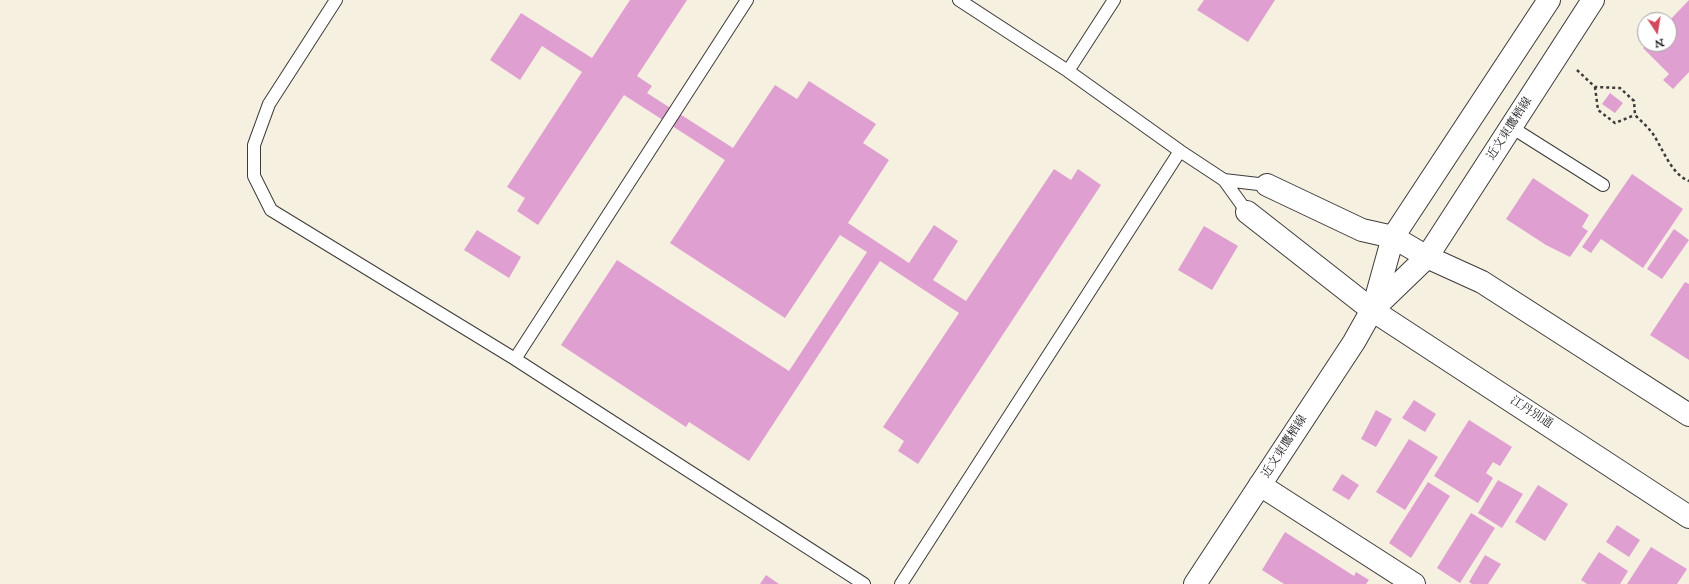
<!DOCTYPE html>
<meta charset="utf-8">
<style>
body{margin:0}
#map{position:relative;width:1689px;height:584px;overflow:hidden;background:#f6f0e1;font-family:"IM FELL English",serif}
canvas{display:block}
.north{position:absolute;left:1637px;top:12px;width:40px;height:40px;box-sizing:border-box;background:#fff;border:1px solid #a4a4a4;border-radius:50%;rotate:168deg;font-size:11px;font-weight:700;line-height:16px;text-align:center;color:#1c1c1c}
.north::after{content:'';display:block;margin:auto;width:14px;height:18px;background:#d1495b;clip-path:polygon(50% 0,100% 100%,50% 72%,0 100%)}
</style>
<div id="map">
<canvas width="1689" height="584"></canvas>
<div class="north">N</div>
</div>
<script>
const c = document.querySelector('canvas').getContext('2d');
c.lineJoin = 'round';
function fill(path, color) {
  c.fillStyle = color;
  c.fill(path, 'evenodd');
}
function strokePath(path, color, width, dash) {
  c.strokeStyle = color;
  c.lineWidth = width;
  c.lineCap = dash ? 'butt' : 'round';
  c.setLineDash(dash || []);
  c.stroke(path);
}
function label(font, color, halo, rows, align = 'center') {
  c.font = font + ' "IM FELL English","Noto Serif JP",serif';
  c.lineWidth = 3.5;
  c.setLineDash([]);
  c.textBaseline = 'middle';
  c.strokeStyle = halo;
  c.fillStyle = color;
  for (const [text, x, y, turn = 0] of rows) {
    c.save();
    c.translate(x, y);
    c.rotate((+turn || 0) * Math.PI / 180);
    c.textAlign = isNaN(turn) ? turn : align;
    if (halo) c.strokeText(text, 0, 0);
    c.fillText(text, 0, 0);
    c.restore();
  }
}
const building = new Path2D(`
 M630,0H687L637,76L652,86L647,93L733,148L775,85L797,99L809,81L876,124L863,143L889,160L848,223L909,263L934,225L958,241L933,280L966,301L1054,169L1071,180L1078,169L1101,185L918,464L898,451L904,441L883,427L959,313L880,261L749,461L689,422L686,427L561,345L617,260L789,371L867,252L840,235L785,318L670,243L725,160L624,95L538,225L517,211L525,198L507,187L582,72L542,46L520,80L490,60L521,13L592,58Z
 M1204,0H1275L1248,42L1197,10Z
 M1689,0V72L1673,89L1663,80L1669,74L1643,48L1647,44H1669V21Z
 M1610,93L1623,103L1615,113L1602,104Z
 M1632,174L1683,209L1643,268L1601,239L1591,253L1582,247Z
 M1533,178L1589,215L1582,227L1588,231L1570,257L1546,245L1506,219Z
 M1204,226L1238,246L1212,290L1178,270Z
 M1674,229L1689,240L1662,279L1647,269Z
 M477,230L521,257L509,278L464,250Z
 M1685,282L1689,284V360L1650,335Z
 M1414,400L1436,414L1425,432L1402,418Z
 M1376,410L1392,419L1376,447L1361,439Z
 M1469,420L1512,447L1500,466L1493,462L1486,473L1493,478L1478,503L1434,476Z
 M1409,439L1438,457L1405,510L1376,492Z
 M1342,474L1359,485L1349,500L1332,490Z
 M1498,480L1523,494L1502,528L1478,513Z
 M1428,482L1450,496L1411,558L1389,543Z
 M1538,485L1568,504L1545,541L1515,522Z
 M1471,513L1495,528L1460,583L1437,568Z
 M1617,525L1640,540L1629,557L1606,542Z
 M1285,532L1354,576L1356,572L1369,580L1366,584H1284L1262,570Z
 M1651,547L1687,569L1677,584H1627Z
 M1599,552L1628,571L1620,584H1587L1581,580Z
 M1485,555L1501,564L1488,584H1472L1469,582Z
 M766,575L779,584H760Z`);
const path = new Path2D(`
 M1577,70L1595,87L1620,88L1634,101L1635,115C1641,121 1648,127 1653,134C1663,149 1671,174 1689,181
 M1595,87L1598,110L1615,123L1635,115`);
const service = new Path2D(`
 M336,0L269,104L254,145V176L271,210L515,359L864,584
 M959,0L1068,71L1180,151L1224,180
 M1068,71L1114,0
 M1511,127L1603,185
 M1247,212L1224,180L1267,185
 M515,359L747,0
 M901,584L1180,151`);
const minor = new Path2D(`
 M1267,185L1362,230L1393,237
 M1247,212L1372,310
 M1260,485L1414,584`);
const tertiary = new Path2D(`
 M1195,584L1354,342L1372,310`);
const primary = new Path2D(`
 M1393,237L1427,257L1482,282L1689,415
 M1373,309L1393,237L1549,0
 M1372,310L1427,257L1593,0
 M1372,310L1689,517`);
const streetNames = [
 ["近文東鷹栖線",1510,129,-57],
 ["江丹別通",1531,413,33],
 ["近文東鷹栖線",1285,447,-57]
];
fill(building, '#df9fd0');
strokePath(service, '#3d3c3a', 14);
strokePath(minor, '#3d3c3a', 24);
strokePath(tertiary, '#3d3c3a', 24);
strokePath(primary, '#3d3c3a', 24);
strokePath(path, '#3d3c3a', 2.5, [3, 3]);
strokePath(service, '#fff', 12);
strokePath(minor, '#fff', 22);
strokePath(tertiary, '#fff', 22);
strokePath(primary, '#fff', 22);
label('12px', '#1c1c1c', '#fff', streetNames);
</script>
